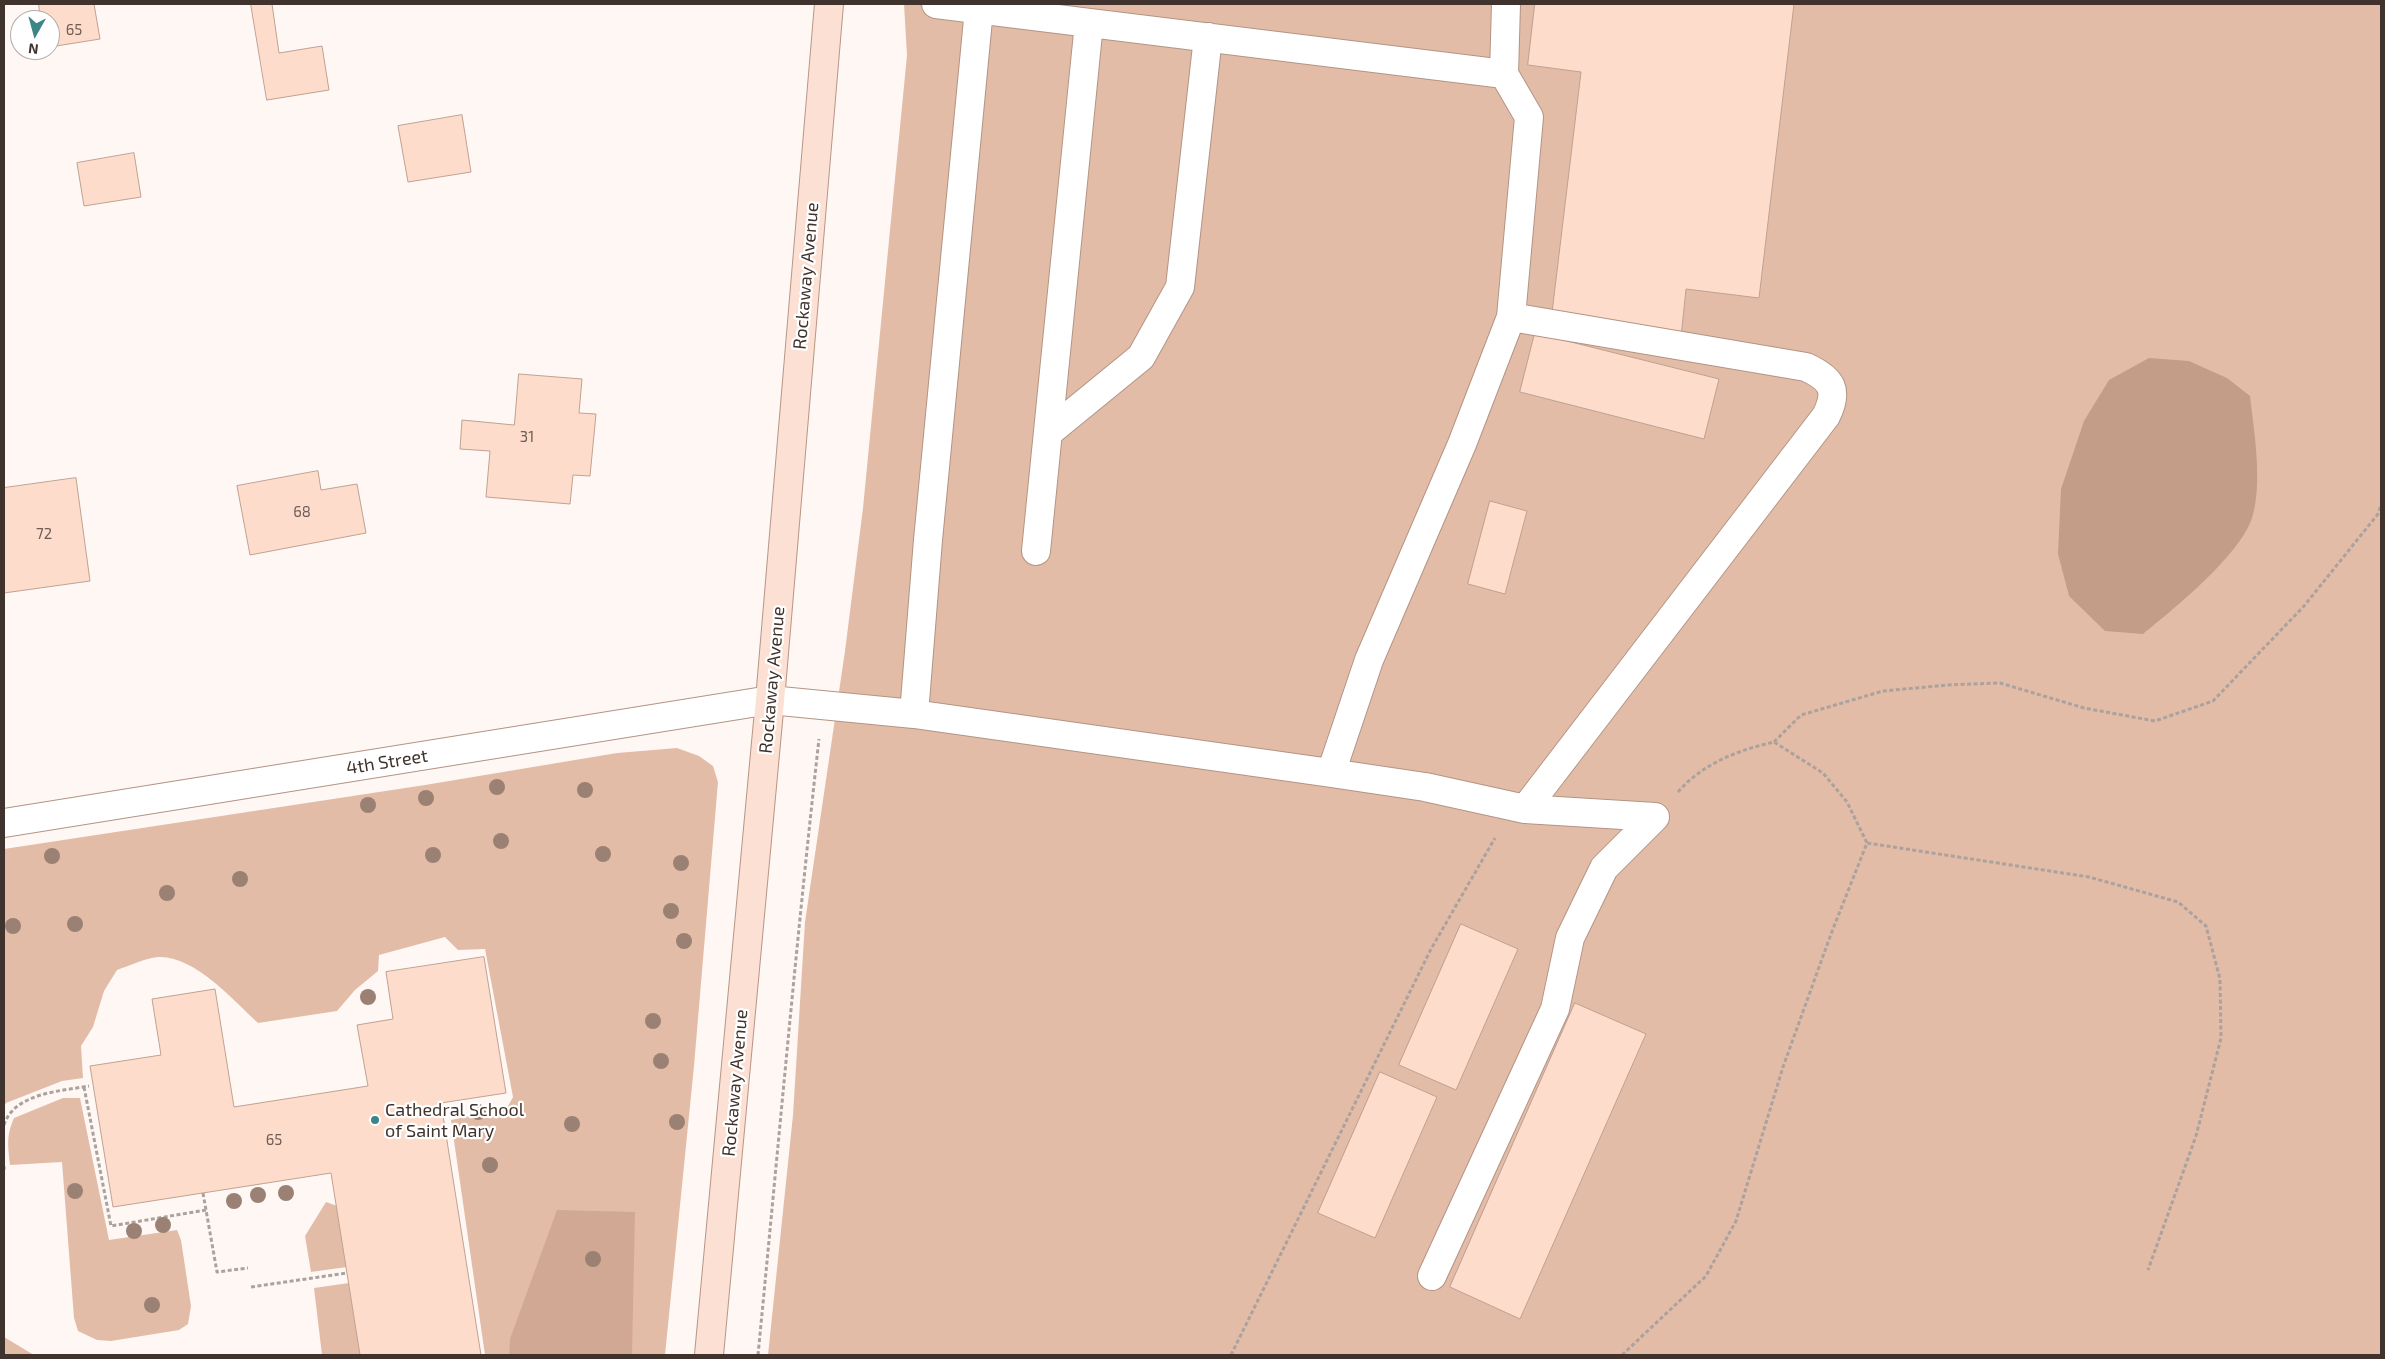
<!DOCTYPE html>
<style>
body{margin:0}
#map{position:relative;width:2385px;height:1359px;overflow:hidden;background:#fef7f4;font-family:"Exo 2",sans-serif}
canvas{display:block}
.frame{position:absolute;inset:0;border:5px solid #40332d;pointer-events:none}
.north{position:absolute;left:10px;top:10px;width:50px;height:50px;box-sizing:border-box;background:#fff;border:1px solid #b3adab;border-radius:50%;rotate:187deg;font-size:14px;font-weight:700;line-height:20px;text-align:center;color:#40332d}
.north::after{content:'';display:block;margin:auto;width:18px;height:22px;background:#3d8688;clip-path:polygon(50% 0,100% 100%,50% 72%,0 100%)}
</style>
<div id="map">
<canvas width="2385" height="1359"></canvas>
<div class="frame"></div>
<div class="north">N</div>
</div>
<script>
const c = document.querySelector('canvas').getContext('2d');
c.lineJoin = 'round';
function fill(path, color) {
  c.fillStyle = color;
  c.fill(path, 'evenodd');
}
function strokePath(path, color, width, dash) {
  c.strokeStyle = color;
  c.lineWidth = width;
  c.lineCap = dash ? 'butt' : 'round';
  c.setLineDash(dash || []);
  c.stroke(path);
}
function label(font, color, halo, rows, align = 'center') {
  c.font = font + ' "Exo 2",sans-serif';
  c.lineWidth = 4.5;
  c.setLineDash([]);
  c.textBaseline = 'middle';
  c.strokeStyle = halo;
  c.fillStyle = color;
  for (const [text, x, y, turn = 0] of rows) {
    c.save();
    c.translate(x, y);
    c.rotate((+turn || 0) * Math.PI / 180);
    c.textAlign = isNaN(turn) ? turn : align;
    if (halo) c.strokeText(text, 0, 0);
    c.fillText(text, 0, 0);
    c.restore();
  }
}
const green = new Path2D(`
 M904,4H2381V1355H768L793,1115L805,922L845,651L863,508L907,55Z
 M677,748L699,756L713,766L718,782L694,1066L665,1355H632V1328L510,1348L509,1355H485L451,1120L507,1108L513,1097L485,949L458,950L445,937L379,955L378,971L355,990L337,1011L258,1023C233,1000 194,955 158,957C145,958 129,966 117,970L104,991L93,1027L81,1046L83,1078L62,1081L6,1103L4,1107V849L425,785L617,753Z
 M63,1098H80L109,1240L177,1230L181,1240L191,1306L188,1324L179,1330L111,1341L97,1340L78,1331L74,1318L62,1162L10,1165C8,1146 6,1136 14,1118Z
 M326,1202L337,1206L347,1267L311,1272L305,1236Z
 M349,1283L360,1355H322L314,1288Z
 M4,1337L34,1355H4Z`);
const forest = new Path2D(`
 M557,1210L635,1212L632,1355H509L510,1339Z`);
const water = new Path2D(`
 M2149,358L2189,361L2227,378L2250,396C2254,431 2263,483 2252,518C2240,555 2174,609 2143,634L2105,631L2069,596L2058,554L2061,489L2084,421L2109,380Z`);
const building = new Path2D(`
 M39,4H94L100,39L50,47V20H41Z
 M251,4H272L279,53L322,46L329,90L267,100Z
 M1535,4H1794L1759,298L1686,289L1681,337L1551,321L1581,72L1528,65Z
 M462,115L471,172L408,182L398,126Z
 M134,153L141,197L84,206L77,163Z
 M1535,333L1719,379L1704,439L1520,392Z
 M519,374L582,379L579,413L596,414L590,476L573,475L570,504L486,497L490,451L460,449L462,420L514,425Z
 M318,471L321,490L357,484L366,533L250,555L237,486Z
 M76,478L90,581L4,593V488Z
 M1490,501L1527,511L1505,594L1468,584Z
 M1461,924L1518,949L1456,1090L1399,1065Z
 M484,957L506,1093L441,1103L481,1355H360L331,1173L113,1207L90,1066L161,1055L152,999L215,989L234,1107L368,1086L357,1025L393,1019L386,972Z
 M1575,1003L1646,1034L1520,1319L1450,1287Z
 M1380,1072L1437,1097L1375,1238L1318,1213Z`);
const path = new Path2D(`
 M1774,742L1801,715L1883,691L1948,685L2000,683L2084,708L2155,721L2213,701L2304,606L2378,514L2381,505
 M1678,792C1702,764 1738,750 1774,742L1823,773L1847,802L1867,843
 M84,1087L111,1226L206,1210
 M4,1125C14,1093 61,1091 89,1086
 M4,1166V1170
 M203,1193L217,1272L248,1268
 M251,1287L347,1273
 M758,1355C778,1150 796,944 819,739
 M1231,1355L1431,949L1495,838
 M1622,1355L1706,1276L1736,1221L1783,1067L1831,934L1867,843L2089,877L2178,902L2206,926L2220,979L2221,1038L2196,1136L2148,1270`);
const minor = new Path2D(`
 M936,4L1504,74L1506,4
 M1511,317L1806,367C1832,379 1839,390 1826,416L1525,809
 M1048,433L1141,357L1180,287L1208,37
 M1036,551L1089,23
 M914,714L928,540L979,9
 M1331,773L1369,660L1462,444L1511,317L1529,117L1504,74
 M4,823L770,700L914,714L1331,773L1425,787L1525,809L1655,817
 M1432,1276L1555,1009L1570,938L1604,868L1655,817`);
const major = new Path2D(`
 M709,1355L770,700L829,4`);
const trees = [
 [497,787],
 [585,790],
 [426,798],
 [368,805],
 [501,841],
 [603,854],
 [433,855],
 [52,856],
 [681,863],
 [240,879],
 [167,893],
 [671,911],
 [75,924],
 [13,926],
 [684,941],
 [368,997],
 [653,1021],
 [661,1061],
 [478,1112],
 [677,1122],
 [572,1124],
 [490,1165],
 [75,1191],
 [286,1193],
 [258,1195],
 [234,1201],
 [163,1225],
 [134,1231],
 [593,1259],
 [152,1305]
];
const markers = [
 [375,1120,5,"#3d8688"]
];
const numberNames = [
 ["65",74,30],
 ["31",527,437],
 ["68",302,512],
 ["72",44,534],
 ["65",274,1140]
];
const streetNames = [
 ["Rockaway Avenue",806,276,-85],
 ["Rockaway Avenue",772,680,-85],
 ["4th Street",387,762,-9],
 ["Rockaway Avenue",735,1083,-85]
];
const poiNames = [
 ["Cathedral School",385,1110],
 ["of Saint Mary",385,1131]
];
fill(green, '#e3bca8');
fill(forest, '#d0a894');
fill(water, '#c49d88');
fill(building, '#fddccb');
strokePath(building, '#c0a191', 1);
strokePath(minor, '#b39484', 30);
strokePath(major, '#b89686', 30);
strokePath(path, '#aba19d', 3, [4, 2.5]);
strokePath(minor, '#fff', 28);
strokePath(major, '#fbe0d3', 28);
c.fillStyle = '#9a8173';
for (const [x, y] of trees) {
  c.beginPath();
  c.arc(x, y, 8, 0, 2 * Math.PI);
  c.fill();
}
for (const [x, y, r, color] of markers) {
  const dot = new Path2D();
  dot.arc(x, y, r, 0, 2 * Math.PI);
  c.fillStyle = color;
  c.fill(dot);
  strokePath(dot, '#fff', 2);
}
label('15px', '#6f5d54', null, numberNames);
label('18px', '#40332d', '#fff', streetNames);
label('18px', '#40332d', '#fff', poiNames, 'left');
</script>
